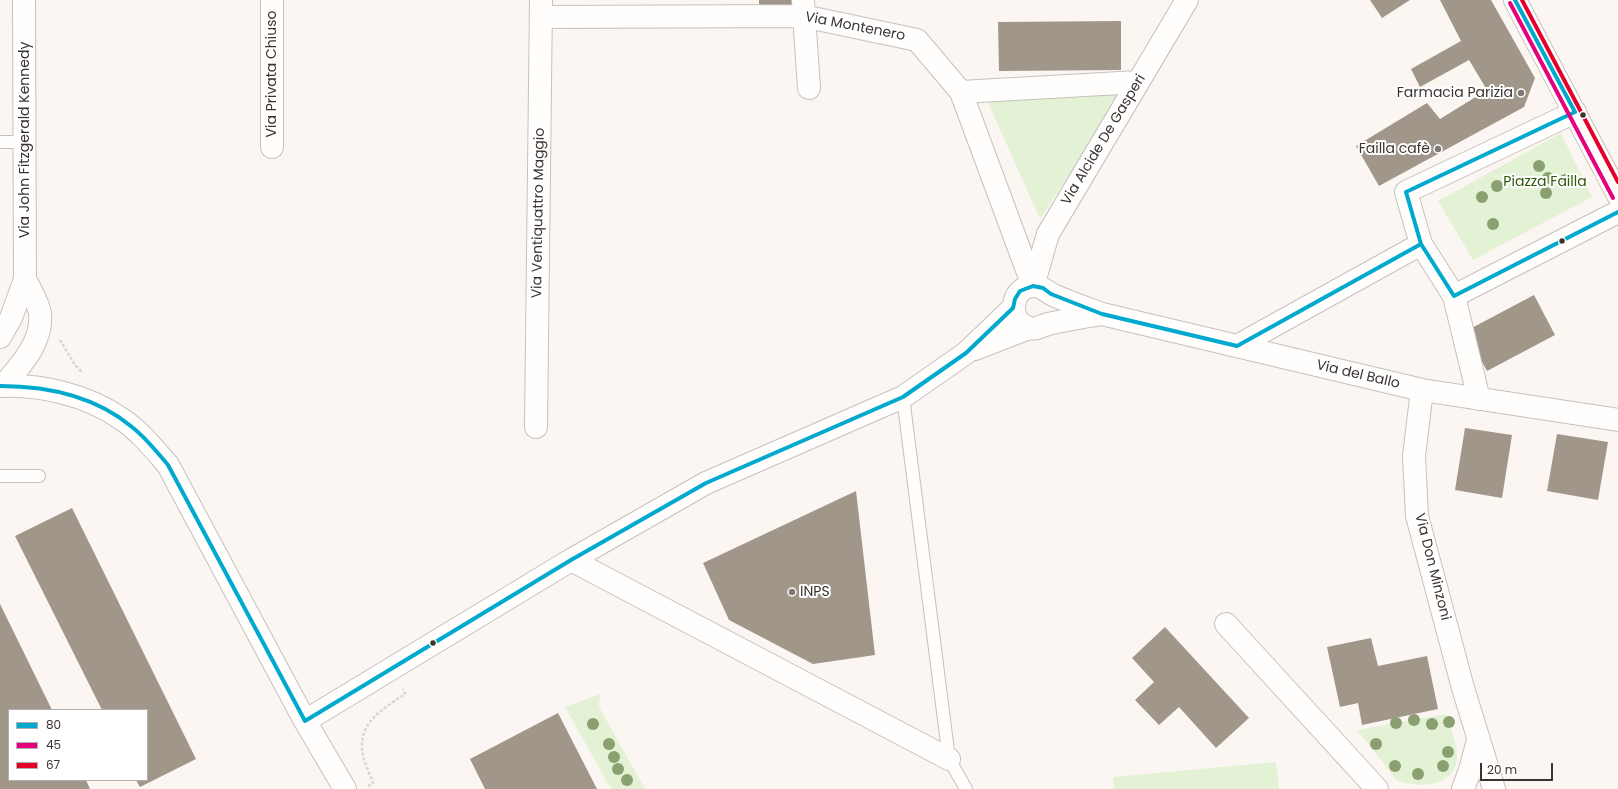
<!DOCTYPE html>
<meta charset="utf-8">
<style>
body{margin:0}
#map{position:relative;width:1618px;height:789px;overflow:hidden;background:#fcf6f2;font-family:Poppins,sans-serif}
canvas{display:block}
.legend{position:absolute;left:8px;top:709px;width:140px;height:72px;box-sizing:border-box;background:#fff;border:1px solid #b1aead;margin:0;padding:5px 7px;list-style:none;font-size:12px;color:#3b3431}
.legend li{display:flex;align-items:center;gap:8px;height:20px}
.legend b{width:20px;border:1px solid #b1aead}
.scale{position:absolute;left:1480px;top:763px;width:73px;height:18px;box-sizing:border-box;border:2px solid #3b3431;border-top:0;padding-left:5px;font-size:12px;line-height:14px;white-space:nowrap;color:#3b3431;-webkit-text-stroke:3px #fff;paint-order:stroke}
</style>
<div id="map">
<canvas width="1618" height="789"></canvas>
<ul class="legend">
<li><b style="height:5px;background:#00a9ce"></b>80</li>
<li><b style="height:5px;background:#e5007d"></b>45</li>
<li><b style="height:5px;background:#e4002b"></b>67</li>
</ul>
<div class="scale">20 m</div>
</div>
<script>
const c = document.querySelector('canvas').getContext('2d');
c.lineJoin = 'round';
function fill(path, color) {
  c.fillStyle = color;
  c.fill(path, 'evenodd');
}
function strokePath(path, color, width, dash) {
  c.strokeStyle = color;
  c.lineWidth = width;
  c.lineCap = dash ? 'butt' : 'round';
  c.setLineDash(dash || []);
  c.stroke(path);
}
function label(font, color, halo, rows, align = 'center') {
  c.font = font + ' Poppins,sans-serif';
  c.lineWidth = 4;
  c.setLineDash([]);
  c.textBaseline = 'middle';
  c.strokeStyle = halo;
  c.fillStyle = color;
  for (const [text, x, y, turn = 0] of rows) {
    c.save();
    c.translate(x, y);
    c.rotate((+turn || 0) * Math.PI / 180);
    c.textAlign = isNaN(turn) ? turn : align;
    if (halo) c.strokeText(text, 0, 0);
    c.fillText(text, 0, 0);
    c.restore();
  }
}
const green = new Path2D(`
 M1124,91L1040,219L986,98Z
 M1561,133L1592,197L1473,260L1438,201Z
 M600,694L599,707L645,789H611L565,707Z
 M1446,714C1450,728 1458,745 1457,759C1454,787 1418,789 1397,780C1393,777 1390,771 1386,766C1376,754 1367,742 1357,730Z
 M1276,762L1279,789H1114L1113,777Z`);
const building = new Path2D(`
 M759,0H793V7L759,8Z
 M1370,0H1410L1382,18Z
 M1440,0H1491L1535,78L1524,107L1379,186L1356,146L1427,103L1440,119L1487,90L1469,60L1420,87L1411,69L1461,41Z
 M1121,21V70L999,71L998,22Z
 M1534,295L1555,335L1487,371L1466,331Z
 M1465,428L1512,435L1502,498L1455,490Z
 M1557,434L1608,442L1598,500L1547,491Z
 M856,491L875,655L813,664L729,620L703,563Z
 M72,508L196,759L140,787L136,780H147V710H102L15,536Z
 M0,604L52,710H9V780H86L90,789H0Z
 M1165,627L1249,718L1216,748L1179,707L1159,725L1135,700L1154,682L1132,658Z
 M1371,638L1378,666L1427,656L1438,709L1362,725L1358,703L1340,707L1327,647Z
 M558,713L597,789H485L470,759Z`);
const path = new Path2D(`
 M60,340L75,365L83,373
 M368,786L373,783C369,772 362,759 362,747C361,720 386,707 405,694L403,689`);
const service = new Path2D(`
 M0,142H25
 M903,397L949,759L966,789
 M0,476H39`);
const minor = new Path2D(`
 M272,0V147
 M803,0L809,88
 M541,17L803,16L917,40L961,92L1033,286
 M961,92L1138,82
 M1575,112L1406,192L1421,244L1454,296L1618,212
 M1033,286L1048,234L1187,0
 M1454,296L1479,399
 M1102,314C1084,317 1065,320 1048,324C1041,326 1037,330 1030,328C1006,323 1010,286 1034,286C1042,286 1047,292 1053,295C1069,302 1086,308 1102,314L1422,390L1618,420
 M0,337L11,318L25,279L24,0
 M1237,346L1421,244
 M975,349L1029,328
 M0,386C40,384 87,395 120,418C139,430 154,449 168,465L305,721L345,789
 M3,386C20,366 43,342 40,314C39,303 30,290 25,279
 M1422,390L1414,456L1417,516L1463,688L1494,789
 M536,427L541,0
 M571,560L949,759
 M1226,624L1377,789
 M305,721L571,560L706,483L903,397L966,353L1013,308
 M1463,789L1470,770L1478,740`);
const primary = new Path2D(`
 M1515,0L1618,195`);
const bus1 = new Path2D(`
 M1515,0L1575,112L1406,192L1421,244L1454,296L1618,212
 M0,386C47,386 95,396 132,427C146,438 157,452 168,465L305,721L571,560L706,483L903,397L966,353L1013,308L1015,299L1020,291L1033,286L1043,288L1051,294L1102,314L1237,346L1421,244`);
const bus2 = new Path2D(`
 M1510,3L1613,198`);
const bus3 = new Path2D(`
 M1522,0L1618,182`);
const trees = [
 [1539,166],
 [1548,178],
 [1565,180],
 [1497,186],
 [1546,193],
 [1482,197],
 [1493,224],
 [1414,720],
 [1449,722],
 [1396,723],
 [593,724],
 [1432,724],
 [609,744],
 [1376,744],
 [1448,752],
 [614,757],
 [1395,766],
 [1443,766],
 [618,769],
 [1418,774],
 [627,780]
];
const markers = [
 [1521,93,4,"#7f7875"],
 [1583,115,3.5,"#3b3431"],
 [1438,149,4,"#7f7875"],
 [1562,241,3.5,"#3b3431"],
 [792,592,4,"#7f7875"],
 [433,643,3.5,"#3b3431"]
];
const streetNames = [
 ["Via Montenero",855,27,11],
 ["Via Privata Chiuso",272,74,-90],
 ["Via John Fitzgerald Kennedy",25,140,-90],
 ["Via Alcide De Gasperi",1104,140,-59],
 ["Via Ventiquattro Maggio",539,213,-89],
 ["Via del Ballo",1358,375,13],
 ["Via Don Minzoni",1432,567,76]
];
const poiNames = [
 ["Farmacia Parizia",1513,93],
 ["Failla cafè",1430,149],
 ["INPS",800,592,"left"]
];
const parkNames = [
 ["Piazza Failla",1545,182]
];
fill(green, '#e3f2d5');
fill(building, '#a0978a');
strokePath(service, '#c6c1bd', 14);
strokePath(minor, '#c6c1bd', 24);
strokePath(primary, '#c6c1bd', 24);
strokePath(path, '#d7d5d4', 2.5, [3, 2]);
strokePath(service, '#fffefd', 12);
strokePath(minor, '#fffefd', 22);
strokePath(primary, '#fffefd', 22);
strokePath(bus1, '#00a9ce', 4);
strokePath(bus2, '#e5007d', 4);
strokePath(bus3, '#e4002b', 4);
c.fillStyle = '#8ba071';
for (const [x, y] of trees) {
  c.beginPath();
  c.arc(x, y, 6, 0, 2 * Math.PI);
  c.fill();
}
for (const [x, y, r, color] of markers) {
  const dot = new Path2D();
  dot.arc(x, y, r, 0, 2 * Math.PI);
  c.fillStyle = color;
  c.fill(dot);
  strokePath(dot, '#fff', 1.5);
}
label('14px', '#3b3431', '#fff', streetNames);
label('14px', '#3b3431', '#fff', poiNames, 'right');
label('14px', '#2e5908', '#fff', parkNames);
</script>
